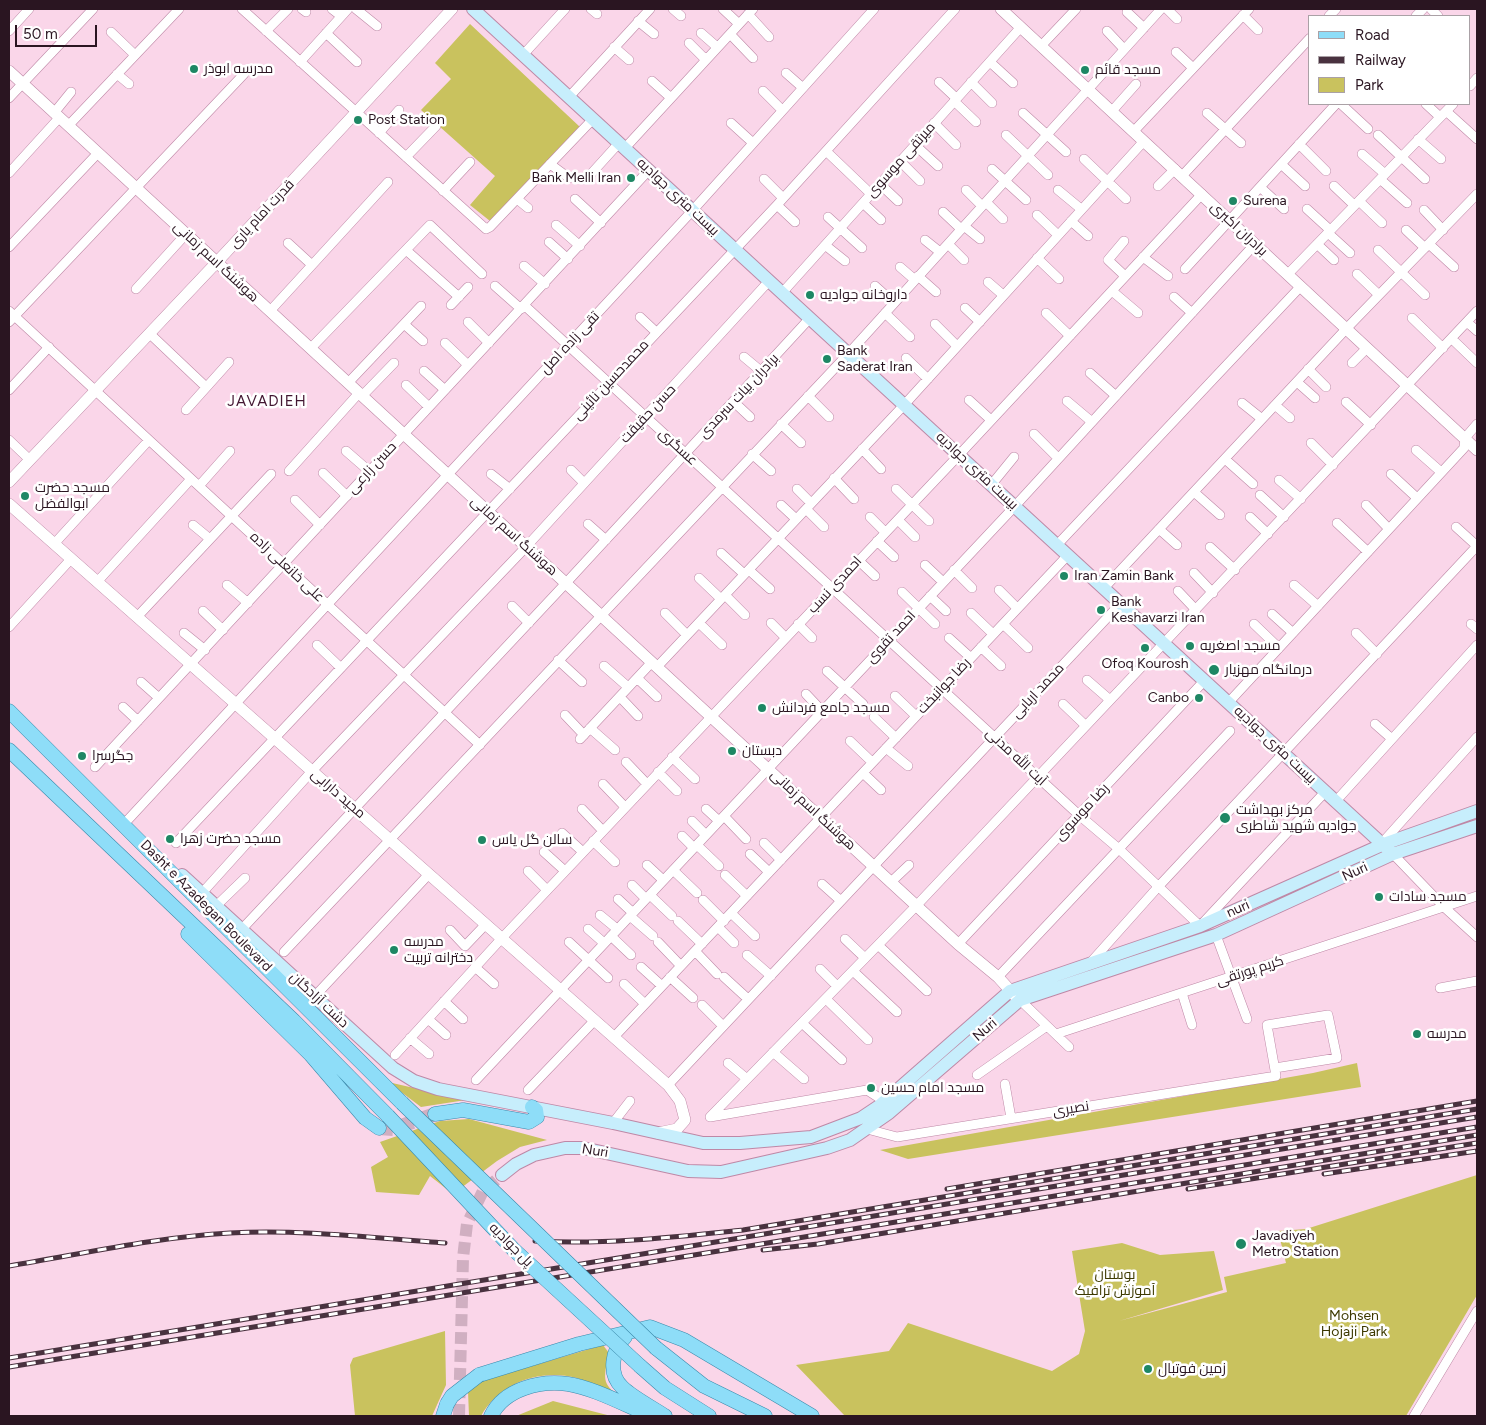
<!DOCTYPE html>
<meta charset="utf-8">
<style>
body{margin:0}
#map{position:relative;width:1486px;height:1425px;overflow:hidden;background:#fad6e9;font-family:Figtree,sans-serif}
canvas{display:block}
.frame{position:absolute;inset:0;border:10px solid #2a1521;pointer-events:none}
.legend{position:absolute;left:1308px;top:15px;width:162px;height:90px;box-sizing:border-box;background:#fff;border:1px solid #aaa1a6;margin:0;padding:6px 9px;list-style:none;font-size:15px;color:#2a1521}
.legend li{display:flex;align-items:center;gap:10px;height:25px}
.legend b{width:25px;border:1px solid #aaa1a6}
.scale{position:absolute;left:15px;top:25px;width:82px;height:22px;box-sizing:border-box;border:2px solid #2a1521;border-top:0;padding-left:6px;font-size:15px;line-height:18px;white-space:nowrap;color:#2a1521;-webkit-text-stroke:4px #fff;paint-order:stroke}
</style>
<div id="map">
<canvas width="1486" height="1425"></canvas>
<div class="frame"></div>
<ul class="legend">
<li><b style="height:6px;background:#8eddf8"></b>Road</li>
<li><b style="height:6px;background:#49323f"></b>Railway</li>
<li><b style="height:14px;background:#c9c25e"></b>Park</li>
</ul>
<div class="scale">50 m</div>
</div>
<script>
const c = document.querySelector('canvas').getContext('2d');
c.lineJoin = 'round';
function fill(path, color) {
  c.fillStyle = color;
  c.fill(path, 'evenodd');
}
function strokePath(path, color, width, dash) {
  c.strokeStyle = color;
  c.lineWidth = width;
  c.lineCap = dash ? 'butt' : 'round';
  c.setLineDash(dash || []);
  c.stroke(path);
}
function label(font, color, halo, rows, align = 'center') {
  c.font = font + ' Figtree,Cairo,sans-serif';
  c.lineWidth = 5;
  c.setLineDash([]);
  c.textBaseline = 'middle';
  c.strokeStyle = halo;
  c.fillStyle = color;
  for (const [text, x, y, turn = 0] of rows) {
    c.save();
    c.translate(x, y);
    c.rotate((+turn || 0) * Math.PI / 180);
    c.textAlign = isNaN(turn) ? turn : align;
    if (halo) c.strokeText(text, 0, 0);
    c.fillText(text, 0, 0);
    c.restore();
  }
}
const green = new Path2D(`
 M470,24L580,127L490,221L470,205L495,176L421,110L451,79L435,63Z
 M1357,1063L1361,1087L908,1159L880,1150L1313,1073Z
 M388,1082L466,1100L421,1107Z
 M469,1119L547,1140L520,1147L497,1161L453,1194L430,1176L419,1195L376,1192L371,1167L388,1157L380,1142L440,1121Z
 M1477,1175V1295L1406,1416H845L796,1365L889,1351L908,1323L1052,1371L1079,1354L1085,1331L1072,1251L1122,1243L1160,1255L1214,1251L1223,1290L1119,1321L1227,1292L1224,1277L1286,1263L1278,1231L1306,1229Z
 M445,1331L446,1385L432,1416H355L350,1365L353,1358Z
 M603,1345L609,1353C603,1381 601,1384 626,1401C610,1394 593,1383 577,1378C540,1368 499,1383 481,1416H469L468,1391L478,1382Z
 M553,1401L611,1416H516Z`);
const secondaryTunnel = new Path2D(`
 M459,1416L463,1258L467,1224L483,1191L502,1175`);
const primaryTunnel = new Path2D(`
 M379,1128L393,1129L435,1114`);
const minor = new Path2D(`
 M242,9L486,229L490,227L593,119
 M302,9L306,12
 M332,9L341,16
 M356,9L377,26
 M591,9L597,14
 M673,9L681,16
 M723,9L739,24
 M1167,9L1177,19
 M1431,9L1438,16
 M1127,12L1144,28
 M748,14L769,37
 M1243,15L1258,30
 M1329,16L1336,9
 M1416,16L1423,9
 M638,21L654,34
 M9,31L29,9
 M266,31L288,9
 M1107,31L1124,49
 M111,32L135,55
 M326,33L357,62
 M701,33L717,47
 M730,34L753,58
 M689,43L706,60
 M1041,46L1076,9
 M614,47L629,60
 M1176,52L1193,68
 M523,55L565,9
 M300,62L348,9
 M990,62L1013,83
 M786,73L803,88
 M117,74L129,84
 M652,81L671,98
 M939,82L956,98
 M971,82L992,103
 M1470,86L1477,78
 M763,91L782,110
 M569,97L650,9
 M9,98L93,9
 M954,101L976,122
 M1341,104L1368,129
 M1426,104L1440,117
 M1112,111L1136,84
 M1446,111L1477,139
 M54,113L71,92
 M1023,113L1066,152
 M1207,113L1241,143
 M731,123L753,143
 M934,123L956,145
 M68,126L179,9
 M1134,131L1249,9
 M379,133L399,110
 M1006,135L1048,175
 M1378,135L1425,179
 M1418,139L1441,159
 M1299,144L1326,171
 M915,145L938,166
 M625,148L753,9
 M826,151L871,194
 M1362,154L1385,174
 M406,157L436,126
 M1084,159L1126,199
 M900,161L920,181
 M550,164L569,178
 M1281,164L1305,186
 M992,169L1026,200
 M9,173L59,118
 M590,175L619,143
 M1182,176L1310,38
 M764,179L783,198
 M1380,179L1407,203
 M880,184L898,201
 M1158,186L1175,169
 M1334,186L1354,205
 M1260,187L1284,209
 M966,190L982,206
 M1058,190L1081,209
 M443,191L470,162
 M517,199L528,208
 M575,199L601,223
 M1359,201L1382,223
 M986,202L1003,219
 M863,203L881,220
 M777,205L795,222
 M1307,209L1330,230
 M1424,210L1443,230
 M943,212L961,229
 M1037,215L1058,235
 M828,217L862,248
 M1071,221L1088,236
 M556,225L580,246
 M964,226L980,239
 M1406,230L1425,248
 M1328,233L1350,253
 M925,240L940,252
 M1124,241L1108,260L1125,276
 M549,242L568,259
 M288,243L312,265
 M948,244L964,260
 M1317,244L1334,260
 M1429,244L1454,267
 M825,245L845,261
 M9,247L98,153
 M406,250L459,297
 M1378,250L1425,295
 M1143,257L1168,276
 M1037,258L1059,279
 M524,266L545,284
 M900,267L915,280
 M1185,269L1336,104
 M1288,274L1453,104
 M1357,274L1379,295
 M918,276L936,292
 M988,282L1003,295
 M495,286L521,309
 M875,286L894,303
 M136,289L186,234
 M1112,291L1138,313
 M782,293L1021,27
 M1174,297L1192,313
 M451,305L468,287
 M524,305L1079,815L1119,849L1200,926L1326,791
 M965,308L980,322
 M9,311L480,745
 M270,311L388,182
 M885,313L910,337
 M1046,313L1070,336
 M640,317L656,332
 M1412,318L1443,348
 M9,322L244,74
 M468,322L489,343
 M1467,322L1477,331
 M404,324L423,341
 M935,324L957,346
 M149,333L206,387
 M1452,339L1477,363
 M445,343L468,365
 M311,348L430,225L482,274
 M744,357L762,372
 M906,358L928,379
 M1352,363L1367,348
 M1308,369L1326,387
 M424,371L445,390
 M1090,373L1116,396
 M1297,382L1315,398
 M348,383L421,306
 M406,385L429,407
 M9,390L49,347
 M362,396L394,363
 M808,396L829,417
 M969,400L991,420
 M1067,401L1092,422
 M734,402L750,417
 M1346,402L1371,425
 M1242,403L1262,419
 M1275,405L1290,418
 M186,410L229,362
 M781,424L801,443
 M1034,434L1058,458
 M9,440L30,460
 M1311,443L1333,465
 M862,449L881,469
 M1416,450L1441,472
 M346,451L369,471
 M752,454L771,471
 M1225,459L1253,484
 M571,470L584,483
 M289,471L359,393
 M323,473L347,496
 M491,474L510,489
 M1391,474L1417,498
 M834,478L854,499
 M1279,480L1301,499
 M992,484L1014,457
 M199,486L230,451
 M797,489L811,503
 M896,489L929,521
 M1194,492L1220,515
 M1260,495L1284,517
 M295,500L320,525
 M781,505L796,519
 M1366,505L1389,529
 M806,509L824,527
 M870,517L885,532
 M1250,517L1268,534
 M898,520L915,537
 M1337,523L1368,552
 M588,524L606,540
 M193,525L210,539
 M1456,527L1477,546
 M1159,529L1177,545
 M877,541L894,557
 M54,544L149,440
 M1057,545L1301,286
 M1210,547L1235,570
 M721,553L744,574
 M858,560L875,576
 M925,565L943,582
 M749,570L770,589
 M954,570L972,588
 M1194,573L1213,593
 M699,578L721,599
 M97,582L191,479
 M227,585L248,603
 M1294,585L1318,606
 M1104,588L1347,328L1477,194
 M999,590L1017,608
 M1178,591L1196,610
 M902,592L935,624
 M725,595L745,615
 M930,596L946,611
 M512,606L529,623
 M203,611L223,630
 M665,613L687,635
 M971,613L993,634
 M1272,614L1293,633
 M137,617L271,474
 M699,623L722,645
 M771,623L785,637
 M798,624L812,638
 M1003,624L1028,648
 M1254,624L1279,648
 M1471,624L1477,629
 M9,627L71,559
 M184,633L205,650
 M1356,633L1377,654
 M949,638L971,658
 M317,645L341,668
 M981,647L1001,666
 M558,660L582,682
 M604,666L628,687
 M657,667L905,404L1144,141
 M827,671L863,704
 M637,678L657,697
 M1087,680L1110,700
 M141,682L159,698
 M806,694L822,711
 M895,696L916,716
 M620,697L638,716
 M1229,702L1464,448L1465,438L1477,424
 M1063,704L1085,725
 M123,707L138,721
 M565,715L584,735
 M874,717L896,738
 M1375,724L1392,739
 M590,728L615,750
 M580,739L652,662
 M850,741L872,762
 M886,748L908,766
 M672,757L695,779
 M626,762L647,784
 M95,767L649,170
 M658,772L677,791
 M863,773L881,790
 M603,784L625,807
 M1336,801L1477,645
 M582,809L603,831
 M706,809L719,821
 M724,816L746,839
 M692,821L706,835
 M125,823L693,210L874,9
 M562,833L583,852
 M682,836L694,848
 M593,841L615,862
 M176,843L777,205L955,9
 M764,843L781,860
 M1382,843L1477,737
 M697,845L719,866
 M544,852L565,871
 M750,854L769,872
 M1393,854L1444,907L1477,937
 M647,865L663,880
 M673,870L697,893
 M528,871L547,890
 M725,875L747,896
 M891,882L909,865
 M822,884L841,901
 M632,885L646,899
 M202,893L312,771L526,547L769,281
 M650,895L672,916
 M618,899L633,913
 M703,900L724,921
 M216,906L245,878
 M731,913L755,936
 M600,915L617,929
 M630,916L653,936
 M678,921L702,944
 M718,927L734,943
 M242,929L566,583L810,318
 M588,929L604,943
 M450,930L465,946L486,924
 M1216,935L1247,1019
 M611,936L631,955
 M845,939L865,958
 M569,942L608,978
 M658,942L681,966
 M958,944L1205,680
 M878,945L927,991
 M695,951L717,974
 M284,952L849,353L1161,9
 M747,955L771,976
 M1091,962L1158,887L1477,546
 M475,967L494,984
 M641,967L662,986
 M820,969L837,986
 M853,971L897,1012
 M670,977L693,998
 M724,977L748,999
 M998,977L1230,731
 M624,984L645,1004
 M1440,988L1477,981
 M1182,993L1192,1025
 M315,996L429,874
 M826,999L868,1040
 M1020,1000L1069,1047
 M444,1001L463,1019
 M702,1005L723,1026
 M428,1019L446,1035
 M802,1023L842,1060
 M1056,1034L1477,896
 M614,1037L1068,555
 M410,1038L429,1054
 M773,1052L804,1079
 M395,1055L502,938L959,455L1202,194
 M728,1063L747,1079
 M977,1075L1047,1026
 M476,1080L1015,506L1255,244
 M1005,1084L1011,1118
 M668,1085L1121,603
 M528,1090L595,1020
 M710,1117L917,905L1477,311
 M710,1117L867,1090L884,1101
 M613,1123L630,1101
 M867,1129L897,1137L1276,1076L1267,1025L1328,1015L1337,1058L1275,1068
 M1414,1416L1477,1311`);
const tertiary = new Path2D(`
 M1001,9L1477,450
 M9,71L958,944L998,977L1016,997
 M9,482L217,262L452,9
 M9,504L668,1085L680,1101L685,1120L677,1129L658,1133`);
const secondary = new Path2D(`
 M473,9L1393,854
 M182,875L393,1068L414,1081L438,1089L613,1123L703,1143H740L811,1137L861,1118L879,1106L1010,991L1200,926L1384,844L1477,811
 M502,1175L516,1164L534,1155L565,1148H583L688,1171L721,1172L827,1148L850,1140L889,1113L1020,1000L1216,935L1393,854L1477,826`);
const primary = new Path2D(`
 M9,711L402,1103
 M9,750L294,1021L388,1116
 M188,934L311,1055L365,1118L379,1128
 M435,1114L463,1110L529,1122L537,1117L536,1110L532,1107
 M625,1337C612,1350 608,1374 622,1387C632,1397 653,1408 665,1416
 M656,1348L704,1386L765,1416
 M640,1366L665,1388L709,1416
 M479,1375L579,1344L650,1327L684,1340L812,1416
 M443,1416L447,1404
 M491,1416C504,1389 540,1380 568,1384C594,1388 627,1406 652,1416`);
const rail = new Path2D(`
 M1324,1174L1477,1151
 M947,1189L1477,1101
 M1188,1189L1477,1143
 M535,1241C604,1245 675,1237 743,1230L1477,1109
 M763,1250L818,1244L1477,1135
 M9,1266C82,1254 156,1237 230,1233C299,1229 375,1238 445,1243
 M9,1358L1477,1117
 M9,1367L1477,1127`);
const primaryBridge = new Path2D(`
 M402,1103L656,1348
 M388,1116L513,1249L640,1366
 M447,1404L452,1396L479,1375`);
const markers = [
 [194,69,5,"#1e8764"],
 [1085,70,5,"#1e8764"],
 [358,120,5,"#1e8764"],
 [631,178,5,"#1e8764"],
 [1233,201,5,"#1e8764"],
 [810,295,5,"#1e8764"],
 [827,359,5,"#1e8764"],
 [25,496,5,"#1e8764"],
 [1064,576,5,"#1e8764"],
 [1101,610,5,"#1e8764"],
 [1190,646,5,"#1e8764"],
 [1145,648,5,"#1e8764"],
 [1214,670,6,"#1e8764"],
 [1199,698,5,"#1e8764"],
 [762,708,5,"#1e8764"],
 [732,751,5,"#1e8764"],
 [82,756,5,"#1e8764"],
 [1225,818,6,"#1e8764"],
 [170,839,5,"#1e8764"],
 [482,840,5,"#1e8764"],
 [1379,897,5,"#1e8764"],
 [394,950,5,"#1e8764"],
 [1417,1034,5,"#1e8764"],
 [871,1088,5,"#1e8764"],
 [1241,1244,6,"#1e8764"],
 [1148,1369,5,"#1e8764"]
];
const poiNames = [
 ["مدرسه ابوذر",204,69],
 ["مسجد قائم",1095,70],
 ["Post Station",368,120],
 ["Bank Melli Iran",621,178,"right"],
 ["Surena",1243,201],
 ["داروخانه جوادیه",820,295],
 ["Bank",837,351],
 ["Saderat Iran",837,367],
 ["مسجد حضرت",35,488],
 ["ابوالفضل",35,504],
 ["Iran Zamin Bank",1074,576],
 ["Bank",1111,602],
 ["Keshavarzi Iran",1111,618],
 ["مسجد اصغریه",1200,646],
 ["Ofoq Kourosh",1145,664,"center"],
 ["درمانگاه مهزیار",1225,670],
 ["Canbo",1189,698,"right"],
 ["مسجد جامع فردانش",772,708],
 ["دبستان",742,751],
 ["جگرسرا",92,756],
 ["مرکز بهداشت",1236,810],
 ["جوادیه شهید شاطری",1236,826],
 ["مسجد حضرت زهرا",180,839],
 ["سالن گل یاس",492,840],
 ["مسجد سادات",1389,897],
 ["مدرسه",404,942],
 ["دخترانه تربیت",404,958],
 ["مدرسه",1427,1034],
 ["مسجد امام حسین",881,1088],
 ["Javadiyeh",1252,1236],
 ["Metro Station",1252,1252],
 ["زمین فوتبال",1158,1369]
];
const streetNames = [
 ["میرتقی موسوی",901,160,-48],
 ["بیست متری جوادیه",678,197,43],
 ["قدرت امام یاری",262,214,-47],
 ["برادران اکبری",1239,229,43],
 ["هوشنگ اسم زمانی",216,262,43],
 ["تقی زاده اصل",570,343,-47],
 ["محمدحسین نائینی",611,380,-47],
 ["برادران بیات سرمدی",739,396,-47],
 ["حسن حقیقت",648,414,-47],
 ["عسگری",678,447,43],
 ["حسن زارعی",372,468,-47],
 ["بیست متری جوادیه",977,471,43],
 ["هوشنگ اسم زمانی",514,536,42],
 ["علی خانعلی زاده",287,567,43],
 ["احمدی نسب",835,585,-47],
 ["احمد تقوی",891,637,-47],
 ["رضا جوانبخت",944,686,-47],
 ["محمد اربابی",1038,691,-47],
 ["بیست متری جوادیه",1275,745,43],
 ["آیت‌ الله مدنی",1016,757,43],
 ["مجید دارابی",338,794,41],
 ["هوشنگ اسم زمانی",813,810,43],
 ["رضا موسوی",1082,812,-47],
 ["Nuri",1355,872,-25],
 ["Dasht e Azadegan Boulevard",206,906,45],
 ["nuri",1238,909,-24],
 ["کریم پورتقی",1250,971,-18],
 ["دشت آزادگان",319,1000,43],
 ["Nuri",985,1030,-41],
 ["نصیری",1071,1109,-9],
 ["Nuri",595,1151,9],
 ["پل جوادیه",511,1245,45]
];
const parkNames = [
 ["بوستان",1115,1275],
 ["آموزش ترافیک",1115,1291],
 ["Mohsen",1354,1316],
 ["Hojaji Park",1354,1332]
];
const neighbourhoodNames = [
 ["JAVADIEH",267,402]
];
fill(green, '#c9c25e');
strokePath(secondaryTunnel, '#d0afc1', 12, [12, 6]);
strokePath(primaryTunnel, '#d0afc1', 14, [14, 7]);
strokePath(minor, '#be88a6', 10);
strokePath(tertiary, '#be88a6', 12);
strokePath(secondary, '#be88a6', 14);
strokePath(primary, '#3a89aa', 15);
strokePath(minor, '#fff', 9);
strokePath(tertiary, '#fff', 11);
strokePath(secondary, '#c7eefc', 12);
strokePath(primary, '#8eddf8', 14);
strokePath(rail, '#49323f', 5);
strokePath(rail, '#fff', 3, [9]);
strokePath(primaryBridge, '#3a89aa', 15, []);
strokePath(primaryBridge, '#8eddf8', 14);
for (const [x, y, r, color] of markers) {
  const dot = new Path2D();
  dot.arc(x, y, r, 0, 2 * Math.PI);
  c.fillStyle = color;
  c.fill(dot);
  strokePath(dot, '#fff', 2);
}
label('14px', '#2a1521', '#fff', poiNames, 'left');
label('14px', '#2a1521', '#fff', streetNames);
label('14px', '#3d3901', '#fff', parkNames);
c.letterSpacing = '1px';
label('15px', '#431732', '#fff', neighbourhoodNames);
c.letterSpacing = '0px';
</script>
